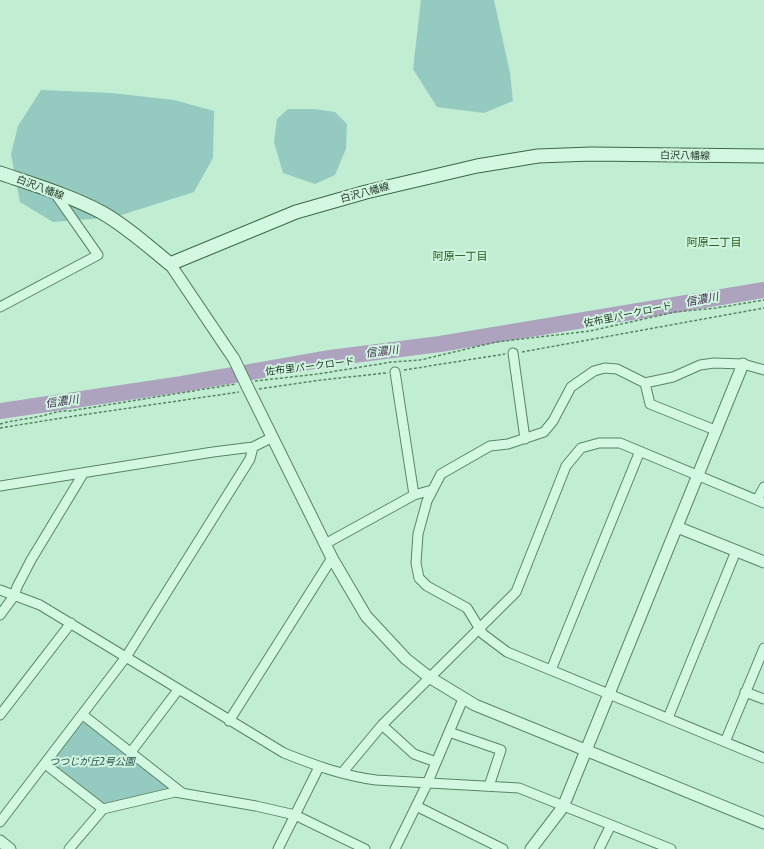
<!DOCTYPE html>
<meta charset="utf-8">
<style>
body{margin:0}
canvas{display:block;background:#c1edd2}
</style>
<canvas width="764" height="849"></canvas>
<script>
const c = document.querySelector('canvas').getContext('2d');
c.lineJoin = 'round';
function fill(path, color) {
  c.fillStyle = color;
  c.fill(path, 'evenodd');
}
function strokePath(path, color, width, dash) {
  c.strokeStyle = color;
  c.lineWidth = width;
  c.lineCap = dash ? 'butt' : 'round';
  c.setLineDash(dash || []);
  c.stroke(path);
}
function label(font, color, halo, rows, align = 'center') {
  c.font = font + ' Merriweather,"Noto Sans JP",serif';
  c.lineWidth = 4;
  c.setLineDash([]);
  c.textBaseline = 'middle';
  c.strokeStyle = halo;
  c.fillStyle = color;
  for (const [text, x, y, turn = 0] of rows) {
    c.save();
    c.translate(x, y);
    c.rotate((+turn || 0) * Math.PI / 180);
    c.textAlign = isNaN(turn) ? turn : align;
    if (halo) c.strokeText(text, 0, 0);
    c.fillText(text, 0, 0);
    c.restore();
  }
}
const green = new Path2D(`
 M421,0H494L510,73L513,101L484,113L437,107L413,69Z
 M41,90L112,93L174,100L214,111L213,158L194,192L115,217L53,222L20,202L11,154L18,126Z
 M288,109H314L335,112L347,124L346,149L335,175L315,184L283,173L274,142L277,119Z
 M81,723H85L168,786L167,789L108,804L100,803L52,766L51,762Z`);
const river = new Path2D(`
 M0,411L182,384L330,358L440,344L764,290`);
const path = new Path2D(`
 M522,352L764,308
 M404,370L505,354
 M255,381L318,374L392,362L420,360L496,342L590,331L675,312L716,308L764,300
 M259,389L321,380L386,373
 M0,424C14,420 28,419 41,416C51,414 59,410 70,411L236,384
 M0,428L68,417L239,392`);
const minor = new Path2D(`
 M0,307L98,255L54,192
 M513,353L525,439
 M764,370L743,364L714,363L700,365L673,377L645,383L617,369L605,368L594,371L571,387L553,421L544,432L508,444L490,446L441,474L427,501L418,534L416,563L419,578L427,586L467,608L483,634L507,652L764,758
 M395,372L414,495
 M645,383L650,404L715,430
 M0,486L213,452L253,447L271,438
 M757,500L764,487
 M325,544L414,495L432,490
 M0,590L40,605L284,753C314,765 344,776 376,780L519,788L671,849
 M0,615L14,596L17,587L31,560L83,474
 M551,670L640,451
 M745,692L764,699
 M0,715L71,623
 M83,715L181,792
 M668,718L736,551
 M229,721L332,558
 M382,725L414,754L436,762
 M449,732L501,750L489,786
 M725,742L764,648
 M131,752L178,690
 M45,764L103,809
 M342,773L382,725L516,592L566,466L581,448L599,443H620L764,503
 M416,806L503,849
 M0,822L126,657L250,459L253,447
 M69,849L103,809L175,792L256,806L295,815L365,849
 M278,849L319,767
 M395,849L427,784L463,699
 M599,849L611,825`);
const tertiary = new Path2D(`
 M170,264L234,359
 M247,386L332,558L366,616L406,659L429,677L475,705L764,823
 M677,527L764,562
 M0,841L10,849
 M531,849L563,807L743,364`);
const secondary = new Path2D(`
 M0,173C34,185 69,195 101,212C126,226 148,246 170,264L296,212L366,192L477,166L538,156L591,154L764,156`);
const tertiaryBridge = new Path2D(`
 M234,359L247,386`);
const streetNames = [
 ["白沢八幡線",685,156,1],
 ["白沢八幡線",40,188,21],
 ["白沢八幡線",365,193,-15],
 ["佐布里パークロード",628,315,-12],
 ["佐布里パークロード",310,367,-7]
];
const parkNames = [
 ["つつじが丘2号公園",92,762]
];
const neighbourhoodNames = [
 ["阿原二丁目",714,243],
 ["阿原一丁目",460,257]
];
const waterNames = [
 ["信濃川",702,300,-10],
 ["信濃川",382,352,-7],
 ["信濃川",62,402,-8]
];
fill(green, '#95cac0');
strokePath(river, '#aea3bf', 16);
strokePath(minor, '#598563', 11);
strokePath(tertiary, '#598563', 13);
strokePath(secondary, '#3c6745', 15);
strokePath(path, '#598563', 1.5, [3, 2]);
strokePath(minor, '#d3f8e2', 9);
strokePath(tertiary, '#d3f8e2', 11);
strokePath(secondary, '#d3f8e2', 13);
strokePath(tertiaryBridge, '#598563', 13, []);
strokePath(tertiaryBridge, '#d3f8e2', 11);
label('10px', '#1d3521', '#d0f4df', streetNames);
label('italic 10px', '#24514f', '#d0f4df', parkNames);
label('11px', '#24611d', '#d0f4df', neighbourhoodNames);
label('italic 11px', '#462c55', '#d0f4df', waterNames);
</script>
